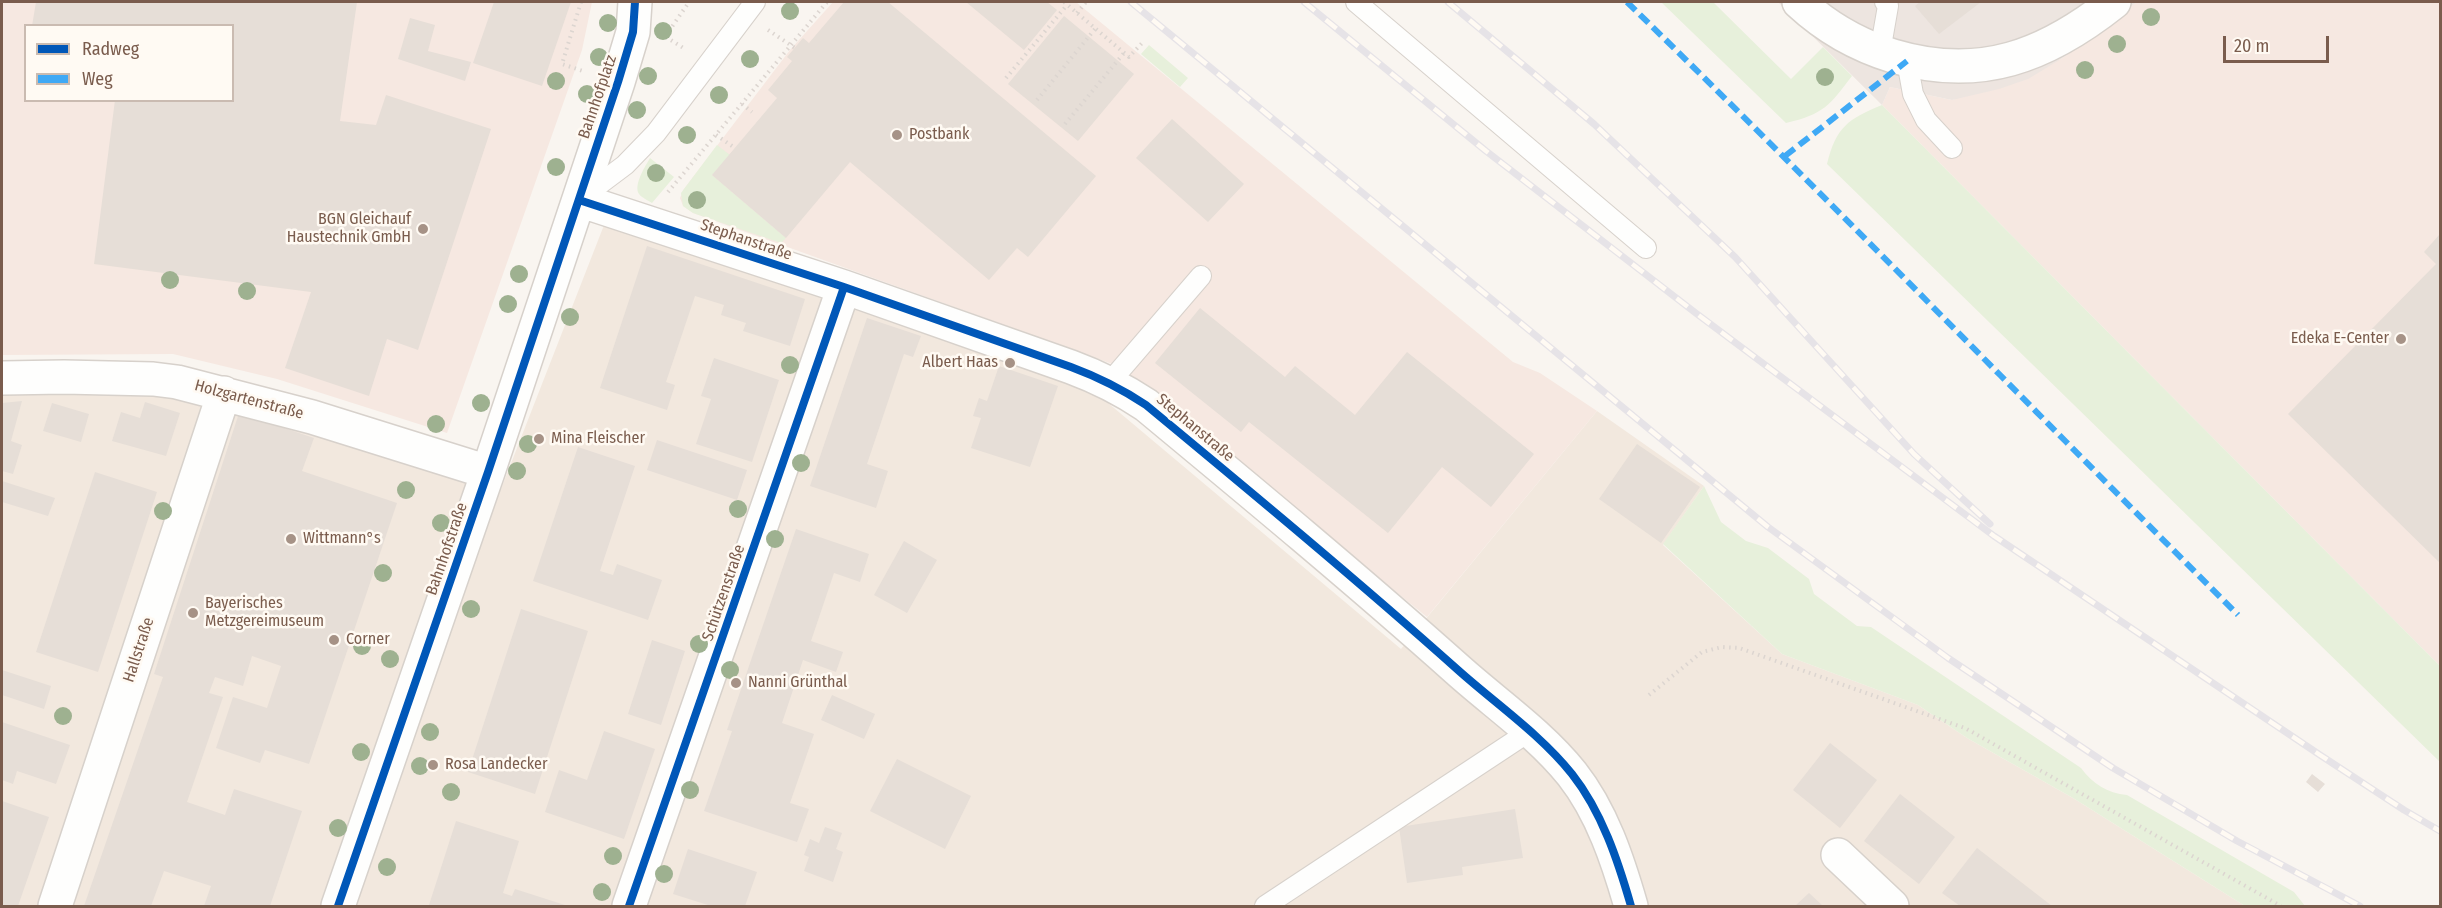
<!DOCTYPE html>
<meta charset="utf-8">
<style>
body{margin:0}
#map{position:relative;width:2442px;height:908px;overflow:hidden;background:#f9f5f0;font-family:"Fira Sans Condensed",sans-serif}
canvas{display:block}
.frame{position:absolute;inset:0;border:3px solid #7a5c4d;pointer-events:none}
.legend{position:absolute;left:24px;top:24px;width:210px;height:78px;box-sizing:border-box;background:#fffaf3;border:2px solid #cabbb1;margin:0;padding:8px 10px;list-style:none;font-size:18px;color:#7a5c4d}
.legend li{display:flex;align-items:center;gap:12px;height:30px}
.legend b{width:30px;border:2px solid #cabbb1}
.scale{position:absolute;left:2223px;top:36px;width:106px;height:27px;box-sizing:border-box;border:3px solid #7a5c4d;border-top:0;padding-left:8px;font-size:18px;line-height:21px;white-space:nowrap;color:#7a5c4d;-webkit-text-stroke:4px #fffaf3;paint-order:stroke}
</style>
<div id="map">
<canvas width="2442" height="908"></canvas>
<div class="frame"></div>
<ul class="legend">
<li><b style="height:8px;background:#0057b8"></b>Radweg</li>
<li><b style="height:8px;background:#3fa9f5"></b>Weg</li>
</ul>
<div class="scale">20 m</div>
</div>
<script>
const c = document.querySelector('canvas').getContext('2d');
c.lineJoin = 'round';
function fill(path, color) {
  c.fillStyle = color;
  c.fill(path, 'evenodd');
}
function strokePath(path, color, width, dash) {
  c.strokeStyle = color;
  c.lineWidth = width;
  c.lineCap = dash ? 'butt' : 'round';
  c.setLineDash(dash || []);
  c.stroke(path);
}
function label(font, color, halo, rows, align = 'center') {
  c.font = font + ' "Fira Sans Condensed",sans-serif';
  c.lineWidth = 5;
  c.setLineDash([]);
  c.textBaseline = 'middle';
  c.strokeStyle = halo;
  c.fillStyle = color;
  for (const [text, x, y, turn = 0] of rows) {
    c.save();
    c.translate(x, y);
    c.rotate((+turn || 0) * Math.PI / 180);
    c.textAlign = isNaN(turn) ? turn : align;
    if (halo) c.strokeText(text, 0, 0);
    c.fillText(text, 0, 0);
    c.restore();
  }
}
const residential = new Path2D(`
 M606,220L1095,392L1401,649L1597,411L1704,486L1663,545L1782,654L1918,705L1967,738L2073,798L2245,906H2V393H161L240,411L501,489Z`);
const commercial = new Path2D(`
 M2,2H592L582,50L447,433L277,379L173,354L2,355ZM26,26H232V100H26Z
 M833,2H1076L1513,362L1540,373L1597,411L1427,617L1115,365L693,213L683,206L680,198L684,189L790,50Z
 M2137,2H2440V666L1882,105L1890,87L1952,100L2061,59Z`);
const industrial = new Path2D(`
 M1778,2H2137L2061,59L2028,79L1999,89L1952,100L1890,87L1882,105Z`);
const green = new Path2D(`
 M1661,2H1713L1791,79L1823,47L1852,76C1829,106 1824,114 1786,123Z
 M1149,45L1188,78L1180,87L1141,54Z
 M1882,105L2440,666V762L1827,164C1836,127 1848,119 1882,105Z
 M717,145L730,155L712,175L786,238L781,243L693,213L683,206L681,193Z
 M650,158L674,177L652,203C648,200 642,198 639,194C633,185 646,165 650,158Z
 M1704,486L1721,522L1746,541L1768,548L1809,579L1814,594L1857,626L1871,627L2081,768C2093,784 2107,793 2127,795L2294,892L2305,906H2245L2073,798L1967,738L1918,705L1782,654L1663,544Z`);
const building = new Path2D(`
 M36,2H357L340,121L376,125L386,95L491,129L418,350L387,339L369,396L285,368L311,292L94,264L115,100H232V26H32Z
 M494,2H571L542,86L473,63Z
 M844,2H888L1096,176L1028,257L1017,248L989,280L850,162L786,238L712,175L777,98L768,90L792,61L787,57L803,38L809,43Z
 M966,2H1047L1057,10L1024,50Z
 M1920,2H1981L1939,34L1915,6Z
 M1064,16L1134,74L1078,141L1008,84Z
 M410,18L435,25L428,51L471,62L465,81L398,59Z
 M1172,119L1244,184L1208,222L1136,158Z
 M2440,234V563L2288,414L2436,264L2424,252Z
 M647,246L805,299L790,346L743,331L746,323L721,315L724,305L695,296L666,382L675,385L667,410L600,388Z
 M1200,308L1285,377L1295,366L1355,415L1407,352L1534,454L1491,507L1442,467L1388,533L1249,422L1241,432L1155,363Z
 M867,318L921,336L913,357L904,354L867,464L888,471L876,508L810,486Z
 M714,358L779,380L752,462L696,444L711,399L701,396Z
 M999,366L1058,386L1030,467L971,448L981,418L973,416L979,398L987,401Z
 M22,401L11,441L22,445L13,474L2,471V403Z
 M145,402L180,413L166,456L112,441L121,412L140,418Z
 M52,403L89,414L81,442L43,431Z
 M239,413L314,438L302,471L397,503L309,764L265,750L260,763L216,748L233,697L267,708L281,666L252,656L243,686L215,677L209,693L223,697L187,802L225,815L234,789L302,811L270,906H204L211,886L164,871L151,906H84L163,677L154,674Z
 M657,440L747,470L737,500L647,470Z
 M1637,444L1700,487L1661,543L1599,499Z
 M578,447L635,466L600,571L613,575L617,564L662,580L648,620L533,581Z
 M95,472L157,492L98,672L36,652Z
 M2,481L55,498L48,516L2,502Z
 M796,529L869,554L860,582L834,573L811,641L843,652L836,672L803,660L782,723L814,734L790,803L809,809L797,842L704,811L732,731L727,730Z
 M904,541L937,560L907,613L874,595Z
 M521,609L588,631L535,794L468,772Z
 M652,640L685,651L661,725L628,714Z
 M2,670L51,686L44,709L2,695Z
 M832,695L875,714L864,739L821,720Z
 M2,722L70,745L56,784L17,771L13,784L2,780Z
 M604,731L655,749L624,839L545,812L559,770L587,780Z
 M1830,743L1877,780L1840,828L1793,790Z
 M897,759L971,796L945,849L870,811Z
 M2312,774L2325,784L2318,792L2306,782Z
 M1900,794L1955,837L1919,884L1864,841Z
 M2,801L49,817L18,906H2Z
 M1515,809L1523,858L1462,867L1463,875L1407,883L1399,827Z
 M456,821L519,841L503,893L512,896L515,889L568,906L429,905Z
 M825,827L842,833L836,849L843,852L833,882L804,871L809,857L804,855L810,839L819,843Z
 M1977,848L2052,906H1960L1942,893Z
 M688,849L757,872L745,906H711L673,894Z
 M1809,893L1823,906H1795Z`);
const path = new Path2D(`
 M581,2L562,64L583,71
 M1064,2L1129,57L1144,41
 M1077,13L1086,2
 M768,30L795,48
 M669,31L689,2
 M666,37L685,49
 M1006,78L1067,5
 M1037,100L1095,29
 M742,104L752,112
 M1065,124L1124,53
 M716,135L735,148
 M668,192L827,2
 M1649,695L1702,652L1722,647L1739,648L1965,728L2281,906`);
const service = new Path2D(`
 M1356,2L1646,248
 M1880,52L1888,6L1885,2
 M1907,61L1913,94L1926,120L1952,148
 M581,198L625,165L656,133L755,2
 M1109,383L1201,276
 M1265,906L1530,731`);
const minor = new Path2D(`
 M1799,2C1827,28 1857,45 1893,56C1980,82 2046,56 2114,2
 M579,200L844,287L1071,367C1098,377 1122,389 1146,405C1251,492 1356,579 1458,670C1496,704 1540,734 1572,774C1602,812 1618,861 1631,906
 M2,378L64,377L153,379L177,382L312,417L488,472
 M1838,855L1892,906
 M55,906L224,393
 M338,906L488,472L618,82L633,32L635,2
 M629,906L844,287`);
const rail = new Path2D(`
 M1131,2L1768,527L1948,658L2113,768L2237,841L2360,906
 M1304,2L1486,151L1697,314L1994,536L2320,755L2404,810L2440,831
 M1448,2L1594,124L1735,257L1914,454L1990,524`);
const quiet = new Path2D(`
 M1627,2C1833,203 2034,411 2238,615
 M1785,156L1907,61`);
const cycleway = new Path2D(`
 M579,200L844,287L1071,367C1098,377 1122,389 1146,405C1251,492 1356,579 1458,670C1496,704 1540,734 1572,774C1602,812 1618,861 1631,906
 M338,906L488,472L618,82L633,32L635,2
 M629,906L844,287`);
const trees = [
 [790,11],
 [2151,17],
 [608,23],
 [663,31],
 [2117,44],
 [599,57],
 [750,59],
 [2085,70],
 [648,76],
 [1825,77],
 [556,81],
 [587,94],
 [719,95],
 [637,110],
 [687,135],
 [556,167],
 [656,173],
 [697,200],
 [519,274],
 [170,280],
 [247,291],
 [508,304],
 [570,317],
 [790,365],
 [481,403],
 [436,424],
 [528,444],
 [801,463],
 [517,471],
 [406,490],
 [738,509],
 [163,511],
 [441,523],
 [775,539],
 [383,573],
 [471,609],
 [699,644],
 [362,646],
 [390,659],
 [730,670],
 [63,716],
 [430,732],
 [361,752],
 [420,766],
 [690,790],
 [451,792],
 [338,828],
 [613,856],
 [387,867],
 [664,874],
 [602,892]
];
const markers = [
 [897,135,6,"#a69286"],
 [423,229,6,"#a69286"],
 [2401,339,6,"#a69286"],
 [1010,363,6,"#a69286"],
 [539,439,6,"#a69286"],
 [291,539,6,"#a69286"],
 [193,613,6,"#a69286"],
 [334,640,6,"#a69286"],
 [736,683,6,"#a69286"],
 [433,765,6,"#a69286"]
];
const streetNames = [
 ["Bahnhofplatz",598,97,-71],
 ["Stephanstraße",746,240,19],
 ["Holzgartenstraße",249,400,15],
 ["Stephanstraße",1195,428,40],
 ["Bahnhofstraße",447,549,-71],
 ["Schützenstraße",724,593,-71],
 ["Hallstraße",139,650,-72]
];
const poiNames = [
 ["Postbank",909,135],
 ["BGN Gleichauf",411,220,"right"],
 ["Haustechnik GmbH",411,238,"right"],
 ["Edeka E-Center",2389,339,"right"],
 ["Albert Haas",998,363,"right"],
 ["Mina Fleischer",551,439],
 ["Wittmann°s",303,539],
 ["Bayerisches",205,604],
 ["Metzgereimuseum",205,622],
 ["Corner",346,640],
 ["Nanni Grünthal",748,683],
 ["Rosa Landecker",445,765]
];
fill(residential, '#f2e8de');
fill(commercial, '#f6e8e1');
fill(industrial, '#ede5e0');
fill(green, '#e7f0db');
fill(building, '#e6ded7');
strokePath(service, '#d7d1cb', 22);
strokePath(minor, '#d7d1cb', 36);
strokePath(path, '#dcd5d0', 4, [1.5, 4.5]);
strokePath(service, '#fefefd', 20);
strokePath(minor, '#fefefd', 33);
strokePath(rail, '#e6e3e7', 7);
strokePath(rail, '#fffaf3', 4.5, [14]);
strokePath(quiet, '#3fa9f5', 6, [12, 6]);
strokePath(cycleway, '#0057b8', 8);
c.fillStyle = '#9eb190';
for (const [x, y] of trees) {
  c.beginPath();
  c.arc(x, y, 9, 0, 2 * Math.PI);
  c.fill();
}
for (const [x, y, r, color] of markers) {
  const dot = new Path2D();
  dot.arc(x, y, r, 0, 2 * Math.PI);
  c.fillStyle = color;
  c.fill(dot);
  strokePath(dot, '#fffaf3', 2);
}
label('16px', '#7a5c4d', '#fffaf3', streetNames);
label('16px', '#7a5c4d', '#fffaf3', poiNames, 'left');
</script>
